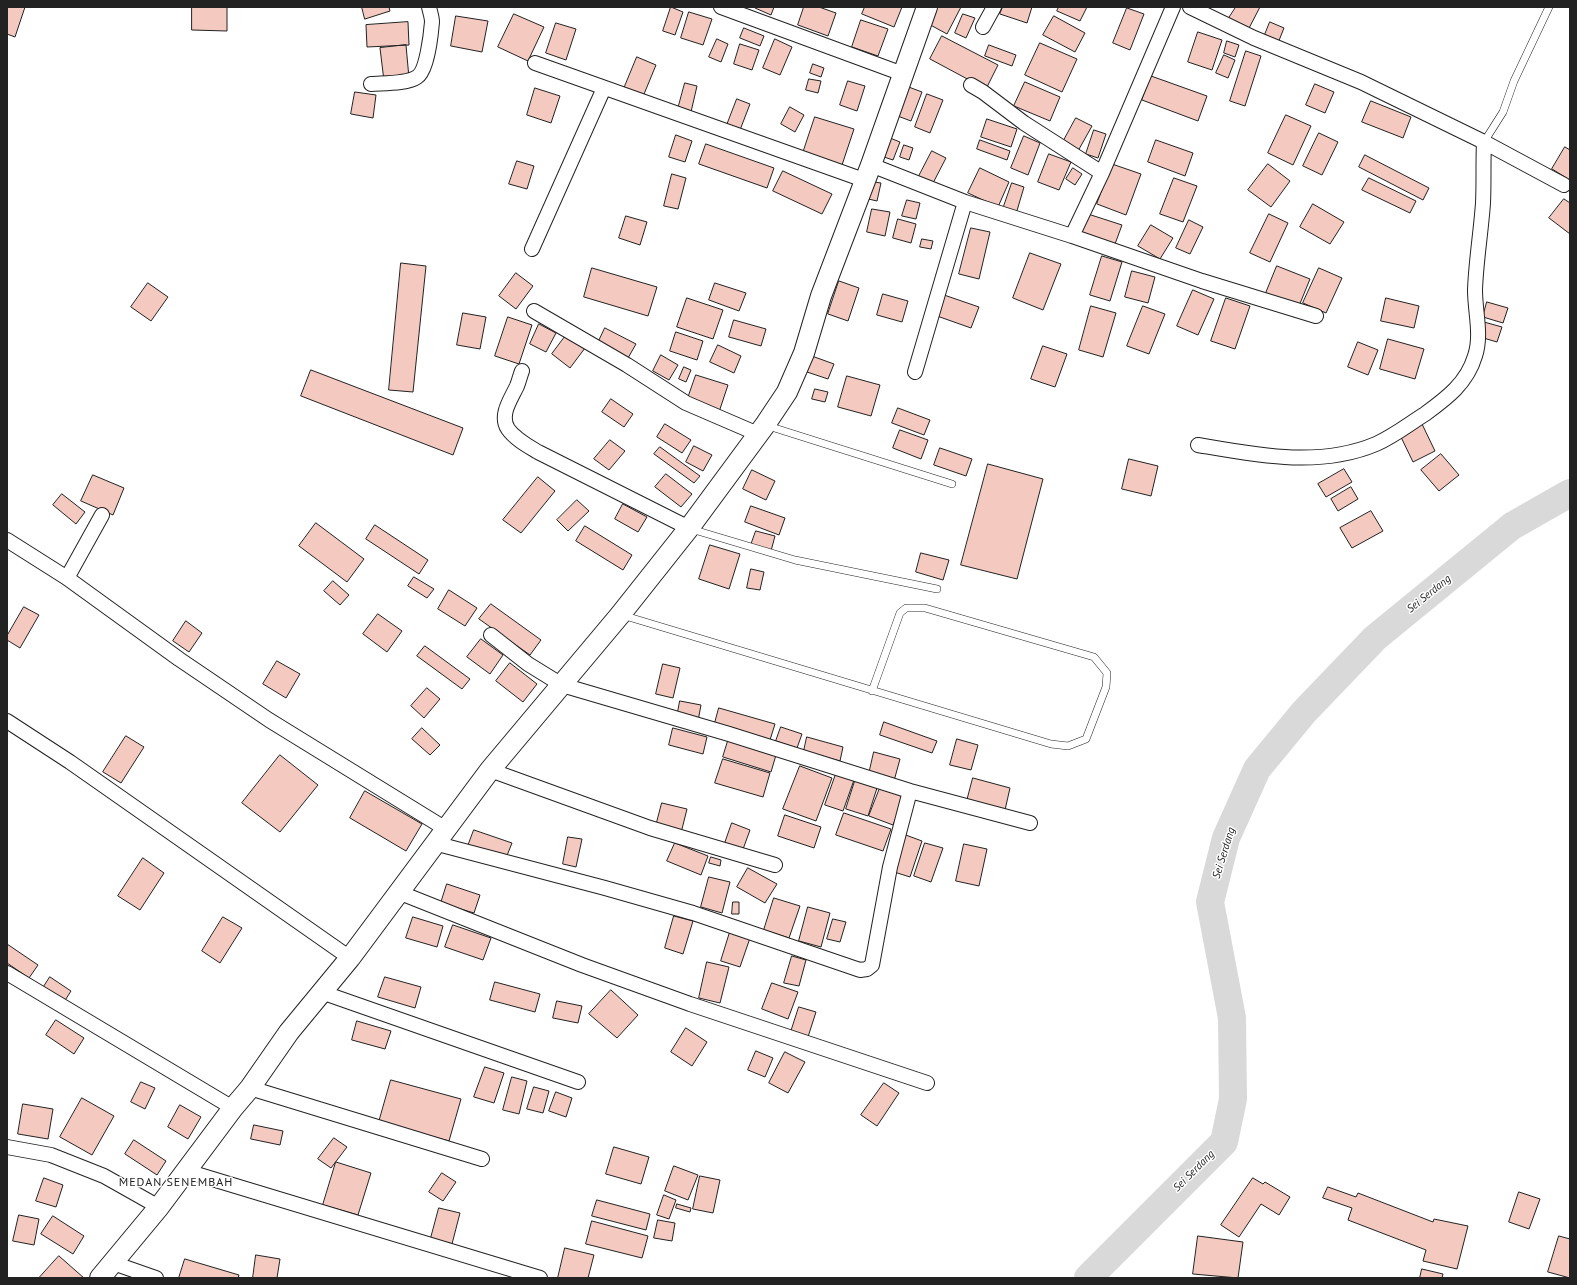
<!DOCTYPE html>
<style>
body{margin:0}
#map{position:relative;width:1577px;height:1285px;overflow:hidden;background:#fff;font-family:"PT Sans",sans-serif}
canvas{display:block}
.frame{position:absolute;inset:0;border:8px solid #222;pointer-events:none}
</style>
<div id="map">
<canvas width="1577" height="1285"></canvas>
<div class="frame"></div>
</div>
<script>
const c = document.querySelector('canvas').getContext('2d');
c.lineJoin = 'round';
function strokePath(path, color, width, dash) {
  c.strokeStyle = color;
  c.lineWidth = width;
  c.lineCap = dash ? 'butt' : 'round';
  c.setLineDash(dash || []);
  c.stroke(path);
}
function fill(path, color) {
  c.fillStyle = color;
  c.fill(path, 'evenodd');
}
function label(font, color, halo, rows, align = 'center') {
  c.font = font + ' "PT Sans",sans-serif';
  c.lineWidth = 3;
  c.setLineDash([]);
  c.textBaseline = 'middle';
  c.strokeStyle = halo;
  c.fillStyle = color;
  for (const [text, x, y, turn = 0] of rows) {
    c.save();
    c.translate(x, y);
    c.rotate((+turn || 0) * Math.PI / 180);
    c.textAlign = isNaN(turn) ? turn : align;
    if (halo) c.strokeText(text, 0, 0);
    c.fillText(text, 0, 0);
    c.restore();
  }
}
const river = new Path2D(`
 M1088,1278L1224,1142L1233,1099L1232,1018L1210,902L1226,838L1257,769L1304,712L1375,638L1512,526L1570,493`);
const building = new Path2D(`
 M7,7H25L15,37L7,34Z
 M192,7H227V31L192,30Z
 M362,7H389L390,11L365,19Z
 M671,7L683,12L675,35L663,31Z
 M755,7H774L771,15L755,8Z
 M804,7H819L836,13L828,36L798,25Z
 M865,7H902L894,27L862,14Z
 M933,7H961L947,34L925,22Z
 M1003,7H1032L1027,23L1000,14Z
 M1059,7H1087L1080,21L1057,11Z
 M1236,7H1260L1247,32L1227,21Z
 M1127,8L1144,14L1130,50L1113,43Z
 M689,12L712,19L703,45L681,38Z
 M514,14L544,27L528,61L498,47Z
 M963,14L975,18L966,38L955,33Z
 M456,16L488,21L482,52L451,46Z
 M1054,16L1085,33L1075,52L1043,35Z
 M861,20L888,29L878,56L852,47Z
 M408,22L409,45L367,47L366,25Z
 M1270,22L1284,28L1278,43L1264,37Z
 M556,23L576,29L566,60L546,53Z
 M744,28L764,36L760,46L740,38Z
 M1198,32L1222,40L1212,70L1188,62Z
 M942,36L998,65L986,89L930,59Z
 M717,39L728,44L721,62L709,57Z
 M775,39L792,47L780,75L763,68Z
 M1227,41L1239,45L1235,57L1224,53Z
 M1040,43L1077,59L1062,92L1025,75Z
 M740,44L759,50L752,70L734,64Z
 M406,45L409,78L384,81L380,48Z
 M989,45L1016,55L1012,66L985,56Z
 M1246,51L1261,56L1245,106L1230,101Z
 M1224,55L1235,60L1228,78L1216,73Z
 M637,57L656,65L642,99L623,91Z
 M813,64L824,68L821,77L810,73Z
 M1151,76L1207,96L1198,121L1142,100Z
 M809,79L821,81L818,93L806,90Z
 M848,81L865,86L857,111L840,105Z
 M1025,82L1060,97L1050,121L1014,106Z
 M685,83L697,86L691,112L678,109Z
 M1315,84L1334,92L1325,113L1306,105Z
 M906,86L922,92L911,121L895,115Z
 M535,88L560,96L551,123L527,115Z
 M355,92L376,95L373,118L351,114Z
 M927,94L943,100L930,133L915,127Z
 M737,99L750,104L740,130L727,125Z
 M1371,101L1411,117L1403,138L1362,122Z
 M790,107L804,115L795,132L781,124Z
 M1286,115L1311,126L1293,165L1268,153Z
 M815,117L854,129L841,168L802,156Z
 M1076,118L1092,126L1078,151L1063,142Z
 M987,119L1017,129L1011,147L981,137Z
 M1094,130L1106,134L1098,158L1086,154Z
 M1319,133L1338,142L1322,175L1303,166Z
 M676,135L692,141L685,162L669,157Z
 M885,136L900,142L893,160L878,155Z
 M1024,136L1040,143L1028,175L1011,168Z
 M980,140L1010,151L1007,160L977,149Z
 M1156,140L1193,153L1185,176L1148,162Z
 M706,144L774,168L767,188L699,164Z
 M904,145L913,148L909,160L900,157Z
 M1565,147L1570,150V180L1552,169Z
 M932,151L946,158L932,185L918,178Z
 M1049,154L1071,162L1059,190L1038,182Z
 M1365,155L1429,188L1423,200L1359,167Z
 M517,161L534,166L527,189L509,184Z
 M1112,164L1141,174L1126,215L1097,204Z
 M1268,164L1290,181L1271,207L1248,190Z
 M980,168L1009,182L998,207L968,193Z
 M1073,168L1082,174L1075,185L1066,179Z
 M783,171L832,194L822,214L773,191Z
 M672,174L686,178L678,209L664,206Z
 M1174,178L1197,186L1183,222L1160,214Z
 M1369,178L1416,201L1410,213L1362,190Z
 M868,181L881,183L877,201L864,198Z
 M1012,183L1024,187L1016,214L1003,209Z
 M1564,199L1570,203V234L1549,218Z
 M907,200L920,203L916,219L902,216Z
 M1313,204L1344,222L1330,244L1300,227Z
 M872,209L890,212L885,236L867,232Z
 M1088,214L1122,225L1115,244L1081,233Z
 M1269,214L1288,223L1270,262L1250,253Z
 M626,216L647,222L640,245L619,238Z
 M898,219L916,224L911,243L893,238Z
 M1189,220L1203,227L1190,254L1176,248Z
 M1151,225L1173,238L1160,259L1138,246Z
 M971,228L990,232L979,279L959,274Z
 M922,239L933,241L931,249L920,247Z
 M1030,253L1061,264L1043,310L1013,298Z
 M1102,256L1122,262L1110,301L1090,295Z
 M401,263L426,266L413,392L389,390Z
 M1277,266L1310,279L1299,306L1266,293Z
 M592,268L657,287L648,316L584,297Z
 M1319,268L1342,278L1326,313L1303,303Z
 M1132,271L1155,277L1148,303L1125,297Z
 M516,273L533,286L516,309L499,296Z
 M839,281L859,288L848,321L828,314Z
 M148,283L168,297L151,321L131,307Z
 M715,283L746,293L739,311L709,300Z
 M1193,290L1214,299L1198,335L1177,326Z
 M883,294L908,301L902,322L877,315Z
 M944,295L979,307L971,328L937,316Z
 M687,298L723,310L713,339L677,327Z
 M1226,298L1250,306L1235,349L1211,341Z
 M1386,298L1419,306L1414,328L1381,321Z
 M1487,302L1508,308L1503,323L1483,317Z
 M1091,306L1116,313L1103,357L1079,350Z
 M1143,306L1165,314L1149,354L1127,346Z
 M463,313L486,317L480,349L457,345Z
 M508,317L532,325L519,364L495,356Z
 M734,320L766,329L761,346L729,337Z
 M1484,322L1502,327L1497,342L1480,337Z
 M539,324L556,333L546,352L530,344Z
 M605,328L636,344L628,358L598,343Z
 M676,332L703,341L697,360L670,351Z
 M567,334L585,348L570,368L552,354Z
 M1388,339L1424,349L1415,379L1380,369Z
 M1358,342L1378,350L1368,375L1348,367Z
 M718,345L741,356L734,373L710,362Z
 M1043,346L1067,354L1055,387L1031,379Z
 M661,355L678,365L669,380L653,371Z
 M809,355L834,364L828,379L804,371Z
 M684,367L691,370L686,382L679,379Z
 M311,370L463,428L453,455L301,396Z
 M696,375L728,385L719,412L687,401Z
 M847,376L880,385L871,416L838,407Z
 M815,389L828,392L825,402L812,399Z
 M611,399L633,414L624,427L602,412Z
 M898,408L930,420L924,435L892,423Z
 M665,424L691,440L682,453L657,437Z
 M1422,424L1435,451L1413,462L1400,435Z
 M900,430L928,440L921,459L893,448Z
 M610,440L625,451L609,470L594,459Z
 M694,446L712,455L703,471L686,462Z
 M660,447L700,476L694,483L654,454Z
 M940,448L972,459L966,476L934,465Z
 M1441,454L1459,475L1439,491L1421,470Z
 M1129,459L1158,466L1151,496L1122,489Z
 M988,464L1043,479L1017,579L961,565Z
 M1344,469L1352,482L1326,497L1318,484Z
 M752,470L775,481L766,500L743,489Z
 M666,474L692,494L681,507L655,487Z
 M93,475L124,488L113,515L81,501Z
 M538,477L555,491L521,533L503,520Z
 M1351,487L1358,499L1338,511L1331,499Z
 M62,494L85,512L76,524L53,505Z
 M577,500L589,511L568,531L557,520Z
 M623,504L647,517L638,532L615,519Z
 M751,506L785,518L779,535L745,522Z
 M1371,511L1383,531L1352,548L1340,528Z
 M316,523L364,559L347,582L299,546Z
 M375,525L428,560L419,574L366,539Z
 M585,526L632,555L623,570L576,541Z
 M756,531L775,536L771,551L751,545Z
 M710,545L740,554L729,589L699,579Z
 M921,553L949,560L943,580L916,572Z
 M751,569L764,572L760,590L747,588Z
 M414,577L434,589L427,598L408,586Z
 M333,581L349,595L340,605L324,591Z
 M449,590L477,608L465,626L438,609Z
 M491,604L541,640L530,655L479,619Z
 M24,607L39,615L20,648L7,640V636Z
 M378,614L402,631L387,652L363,634Z
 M186,621L202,633L189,652L173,641Z
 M481,639L503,655L490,674L467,657Z
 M425,646L470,679L462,689L417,656Z
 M277,661L300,674L286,698L263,684Z
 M510,663L537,684L523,702L496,681Z
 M663,664L680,668L673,698L656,694Z
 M427,688L440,699L424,718L411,706Z
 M680,701L701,705L698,721L677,717Z
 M719,708L775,724L770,740L715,723Z
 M884,722L937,741L932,753L880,735Z
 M781,727L802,734L797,748L776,741Z
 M422,728L440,745L430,755L412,739Z
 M673,728L707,737L703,754L669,745Z
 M126,736L144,747L121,783L103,772Z
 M807,737L843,747L840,761L804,751Z
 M957,739L978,745L971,770L950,765Z
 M728,741L776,755L771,772L723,757Z
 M874,752L900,759L894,781L869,774Z
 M280,755L318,785L280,832L242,803Z
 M723,759L770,773L763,797L715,783Z
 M800,766L832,778L816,821L783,809Z
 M836,774L854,780L843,811L825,805Z
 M973,778L1010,788L1005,810L967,801Z
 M855,781L877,788L868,816L846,809Z
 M880,788L904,797L893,825L869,816Z
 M365,791L422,824L406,851L350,818Z
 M662,803L687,809L681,833L656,826Z
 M844,813L891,829L883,851L836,835Z
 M785,815L821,827L814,848L778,836Z
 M732,823L750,830L742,852L724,846Z
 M474,830L512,843L506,858L468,846Z
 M903,834L922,841L910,877L891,871Z
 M568,837L582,839L576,867L563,864Z
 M675,843L708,856L701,875L667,861Z
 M925,843L943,848L931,882L914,876Z
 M964,844L987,849L979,886L956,881Z
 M711,857L721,860L720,866L709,863Z
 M143,858L164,873L140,910L118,896Z
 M748,868L777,884L765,903L737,887Z
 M709,877L730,882L722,913L701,907Z
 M447,884L480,895L474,913L441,903Z
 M774,898L800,906L789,938L764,930Z
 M733,902H739V914H732Z
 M808,907L830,913L821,947L799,941Z
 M674,916L693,921L683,954L665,948Z
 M223,917L242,928L220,963L202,951Z
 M413,917L443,926L437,947L406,938Z
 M833,919L846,922L840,942L827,939Z
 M453,925L491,938L483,960L445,947Z
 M730,932L750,938L740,967L721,961Z
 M7,944L38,965L29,978L7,963Z
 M792,956L806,960L799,986L784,983Z
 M707,962L729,967L720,1003L699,998Z
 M50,977L71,991L64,1002L43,988Z
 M385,977L421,987L415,1008L378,997Z
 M495,982L540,994L535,1012L490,1000Z
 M772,983L798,992L788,1019L762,1009Z
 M611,990L638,1015L617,1038L589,1014Z
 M557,1001L582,1006L578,1023L553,1018Z
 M799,1007L816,1012L807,1040L790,1035Z
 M56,1020L84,1038L74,1054L46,1035Z
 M357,1021L391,1031L385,1049L352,1040Z
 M686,1028L707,1042L692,1066L671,1052Z
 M756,1051L773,1058L765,1077L748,1070Z
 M785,1052L805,1062L788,1093L769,1083Z
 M485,1067L504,1073L494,1103L474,1097Z
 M512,1077L527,1081L519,1114L503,1110Z
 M391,1080L461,1099L449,1141L379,1122Z
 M141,1082L155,1088L145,1109L131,1102Z
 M884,1083L899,1093L877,1126L861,1115Z
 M534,1087L549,1091L543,1113L527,1109Z
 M556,1092L572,1098L566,1117L549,1111Z
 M82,1098L114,1116L92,1155L60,1137Z
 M23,1104L53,1109L48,1139L18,1134Z
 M180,1105L201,1117L188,1139L168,1127Z
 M254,1125L283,1131L280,1145L251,1139Z
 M334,1138L347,1147L331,1168L318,1159Z
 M134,1140L166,1161L157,1175L125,1154Z
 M614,1147L649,1157L641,1184L606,1174Z
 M336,1162L371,1173L358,1215L323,1205Z
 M674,1166L698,1175L688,1200L665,1191Z
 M442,1173L456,1182L443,1201L429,1192Z
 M700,1176L720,1180L713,1213L693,1209Z
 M44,1178L63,1185L56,1207L36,1201Z
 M1253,1178L1263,1184L1265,1182L1290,1197L1279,1215L1261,1204L1239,1237L1221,1225Z
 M1328,1187L1356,1197L1358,1193L1433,1222L1434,1219L1468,1226L1457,1269L1423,1261L1426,1250L1348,1220L1352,1208L1323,1198Z
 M1519,1192L1540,1199L1529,1229L1509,1222Z
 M664,1195L676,1200L669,1219L657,1215Z
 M597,1200L650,1214L646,1230L592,1216Z
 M677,1204L691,1208L690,1212L676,1208Z
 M439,1208L460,1213L452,1244L431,1238Z
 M19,1215L39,1219L34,1245L13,1241Z
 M53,1216L84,1236L73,1254L41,1234Z
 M658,1220L675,1223L672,1241L654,1238Z
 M592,1221L648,1236L642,1258L586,1244Z
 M1198,1236L1243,1242L1238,1278L1193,1274Z
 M1559,1236L1570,1239V1278L1548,1272Z
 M565,1248L594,1255L588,1278H558Z
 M256,1255L280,1259L277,1278H253Z
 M59,1256L84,1278H39Z
 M185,1259L239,1275L238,1278H179Z
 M1422,1269L1443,1274L1442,1278H1420Z`);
const lane = new Path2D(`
 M1484,142L1503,112L1514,81L1549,7
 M765,425L952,484
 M691,529L795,560L937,589
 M622,615L1051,744L1068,746L1086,739L1106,687L1107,673L1094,657L925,608H906L900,613L872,691`);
const street = new Path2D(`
 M721,7L903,74
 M1190,7L1254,38L1361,82L1484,142L1564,185
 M983,27L994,7
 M535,63L864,180
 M371,84C383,83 407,84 417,77C427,71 431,34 432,22C432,17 430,12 429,7
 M971,85L983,92L1024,123L1102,173
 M871,165L965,202L1072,236L1202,281L1316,316
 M1072,236L1102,173L1173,7
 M532,249L604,88
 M534,311L627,365L686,403L758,434
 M522,371C520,376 519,381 517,386C511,399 499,415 508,429C515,439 528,446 538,452L689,528
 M915,372L965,202
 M1198,445C1256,455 1319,468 1376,444C1394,436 1409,424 1425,414C1447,398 1467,383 1475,356C1482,335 1475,312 1475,290C1476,261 1481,232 1483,203C1484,183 1483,162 1484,142
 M7,540L67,578L179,659L269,720L446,829
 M67,578L102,515
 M491,635L528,664L562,685L729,734L910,791L1030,823
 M7,721L70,762L350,958
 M490,770L650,828L775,865
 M434,843L605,888L693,913L860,970L867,969L872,965L890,867L910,791
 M398,892L582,965L690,1004L927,1083
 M7,973L233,1108
 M321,992L578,1082
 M250,1088L482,1159
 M7,1147L51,1155L104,1176L159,1207
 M186,1171L540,1278
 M113,1263L156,1278`);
const secondary = new Path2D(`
 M100,1278L159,1207L233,1108L250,1088L289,1032L350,958L490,770L620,615L689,528L765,425L787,392L804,353L821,296L871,165L927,7`);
const waterNames = [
 ["Sei Serdang",1429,594,-39],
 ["Sei Serdang",1224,853,-73],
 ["Sei Serdang",1194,1171,-45]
];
const quarterNames = [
 ["MEDAN SENEMBAH",176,1183]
];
strokePath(river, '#d9d9d9', 28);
fill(building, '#f3c9c0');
strokePath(building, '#222', 1);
strokePath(lane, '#222', 8);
strokePath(street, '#222', 16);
strokePath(secondary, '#222', 22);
strokePath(lane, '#fff', 7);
strokePath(street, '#fff', 14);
strokePath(secondary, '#fff', 20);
label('italic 11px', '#222', '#fff', waterNames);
c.letterSpacing = '1px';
label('12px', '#222', '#fff', quarterNames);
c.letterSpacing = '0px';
</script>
